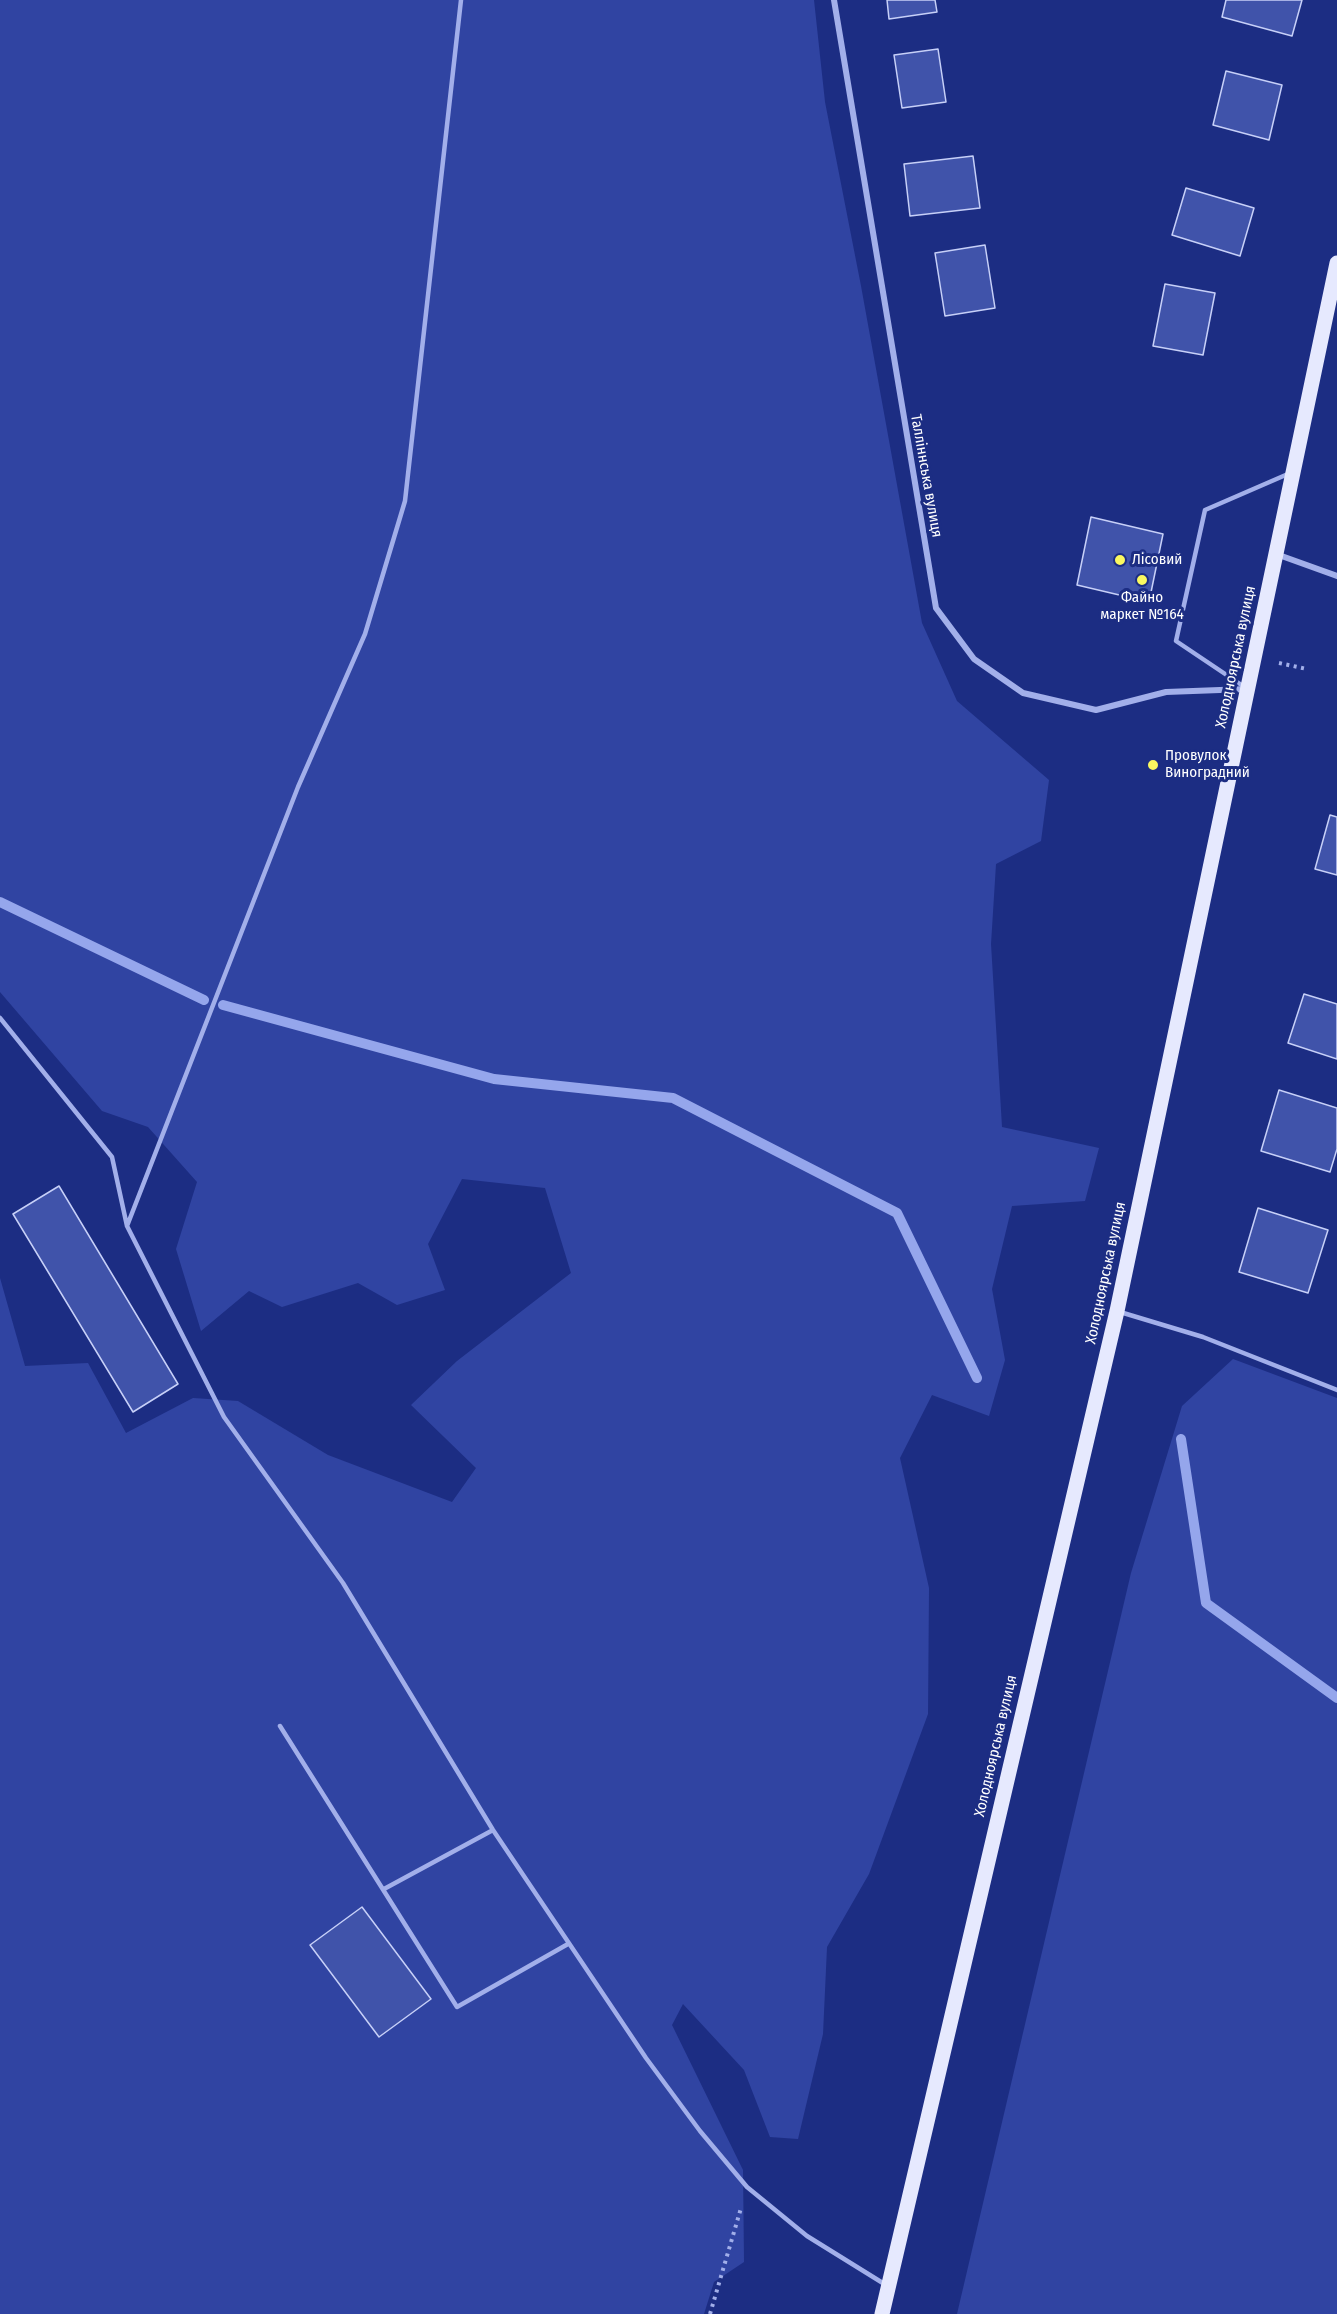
<!DOCTYPE html>
<meta charset="utf-8">
<style>
body{margin:0}
canvas{display:block;background:#1c2d83}
</style>
<canvas width="1337" height="2314"></canvas>
<script>
const c = document.querySelector('canvas').getContext('2d');
c.lineJoin = 'round';
function fill(path, color) {
  c.fillStyle = color;
  c.fill(path, 'evenodd');
}
function strokePath(path, color, width, dash) {
  c.strokeStyle = color;
  c.lineWidth = width;
  c.lineCap = dash ? 'butt' : 'round';
  c.setLineDash(dash || []);
  c.stroke(path);
}
function label(font, color, halo, rows, align = 'center') {
  c.font = font + ' "Fira Sans Condensed",sans-serif';
  c.lineWidth = 6;
  c.setLineDash([]);
  c.textBaseline = 'middle';
  c.strokeStyle = halo;
  c.fillStyle = color;
  for (const [text, x, y, turn = 0] of rows) {
    c.save();
    c.translate(x, y);
    c.rotate((+turn || 0) * Math.PI / 180);
    c.textAlign = isNaN(turn) ? turn : align;
    if (halo) c.strokeText(text, 0, 0);
    c.fillText(text, 0, 0);
    c.restore();
  }
}
const green = new Path2D(`
 M0,0H814L825,102L861,286L922,623L957,701L1049,780L1041,841L996,864L991,944L1002,1127L1099,1148L1085,1201L1012,1206L992,1289L1005,1360L989,1416L932,1395L900,1458L929,1588L928,1714L869,1874L827,1947L823,2034L798,2139L770,2137L744,2070L683,2004L672,2025L743,2170L744,2262L714,2282L704,2314H0V1278L25,1366L88,1363L126,1433L193,1398L238,1401L328,1455L452,1502L476,1468L411,1405L457,1361L571,1273L545,1188L462,1179L428,1244L445,1290L397,1305L358,1283L282,1307L249,1291L201,1331L176,1249L197,1182L148,1127L102,1111L0,992Z
 M1233,1359L1337,1398V2314H957L1131,1573L1182,1406Z`);
const stream = new Path2D(`
 M0,902L204,1000
 M223,1005L494,1079L673,1098L897,1213L977,1378
 M1181,1439L1206,1603L1337,1698`);
const building = new Path2D(`
 M887,0H935L937,12L889,19Z
 M1226,0H1302L1292,36L1222,17Z
 M938,49L946,102L902,108L894,55Z
 M1226,71L1282,85L1269,140L1213,125Z
 M973,156L980,208L910,216L904,164Z
 M1186,188L1254,208L1240,256L1172,235Z
 M985,245L995,308L945,316L935,253Z
 M1165,284L1215,293L1203,355L1153,346Z
 M1091,517L1163,534L1149,602L1077,585Z
 M1330,815L1337,817V875L1315,869Z
 M1304,994L1337,1004V1059L1288,1043Z
 M1279,1090L1337,1108V1149L1330,1172L1261,1151Z
 M59,1186L178,1384L133,1412L13,1214Z
 M1258,1208L1328,1230L1308,1293L1239,1272Z
 M362,1907L431,1999L379,2037L310,1945Z`);
const path = new Path2D(`
 M1279,663L1307,669
 M710,2314L741,2208`);
const lane = new Path2D(`
 M1246,688L1176,641L1205,510L1288,474
 M0,1018L112,1157L127,1226L224,1417L343,1583L493,1830L646,2058L700,2131L747,2187L807,2236L886,2285
 M127,1226L298,787L365,634L405,501L461,0
 M1120,1312L1203,1337L1337,1390
 M280,1726L457,2007L568,1944
 M384,1889L493,1830`);
const street = new Path2D(`
 M834,0L936,608L974,659L1023,693L1096,710L1166,692L1247,689
 M1276,554L1337,576`);
const primary = new Path2D(`
 M882,2314L1117,1311L1337,263`);
const markers = [
 [1120,560,6,"#faf860"],
 [1142,580,6,"#faf860"],
 [1153,765,6,"#faf860"]
];
const streetNames = [
 ["Талліннська вулиця",926,476,80],
 ["Холодноярська вулиця",1236,657,-78],
 ["Холодноярська вулиця",1106,1273,-78],
 ["Холодноярська вулиця",996,1746,-77]
];
const poiNames = [
 ["Лісовий",1132,560],
 ["Файно",1142,598,"center"],
 ["маркет №164",1142,615,"center"],
 ["Провулок",1165,756],
 ["Виноградний",1165,773]
];
fill(green, '#3044a2');
strokePath(stream, '#95a6ec', 10);
fill(building, '#4053aa');
strokePath(building, '#c7d0f8', 1.5);
strokePath(path, '#a2afea', 4, [3, 4.5]);
strokePath(lane, '#a2afea', 4.5);
strokePath(street, '#a2afea', 6);
strokePath(primary, '#e6e9fe', 15);
for (const [x, y, r, color] of markers) {
  const dot = new Path2D();
  dot.arc(x, y, r, 0, 2 * Math.PI);
  c.fillStyle = color;
  c.fill(dot);
  strokePath(dot, '#1c2d83', 2);
}
label('15px', '#fff', '#1c2d83', streetNames);
label('15px', '#fff', '#1c2d83', poiNames, 'left');
</script>
